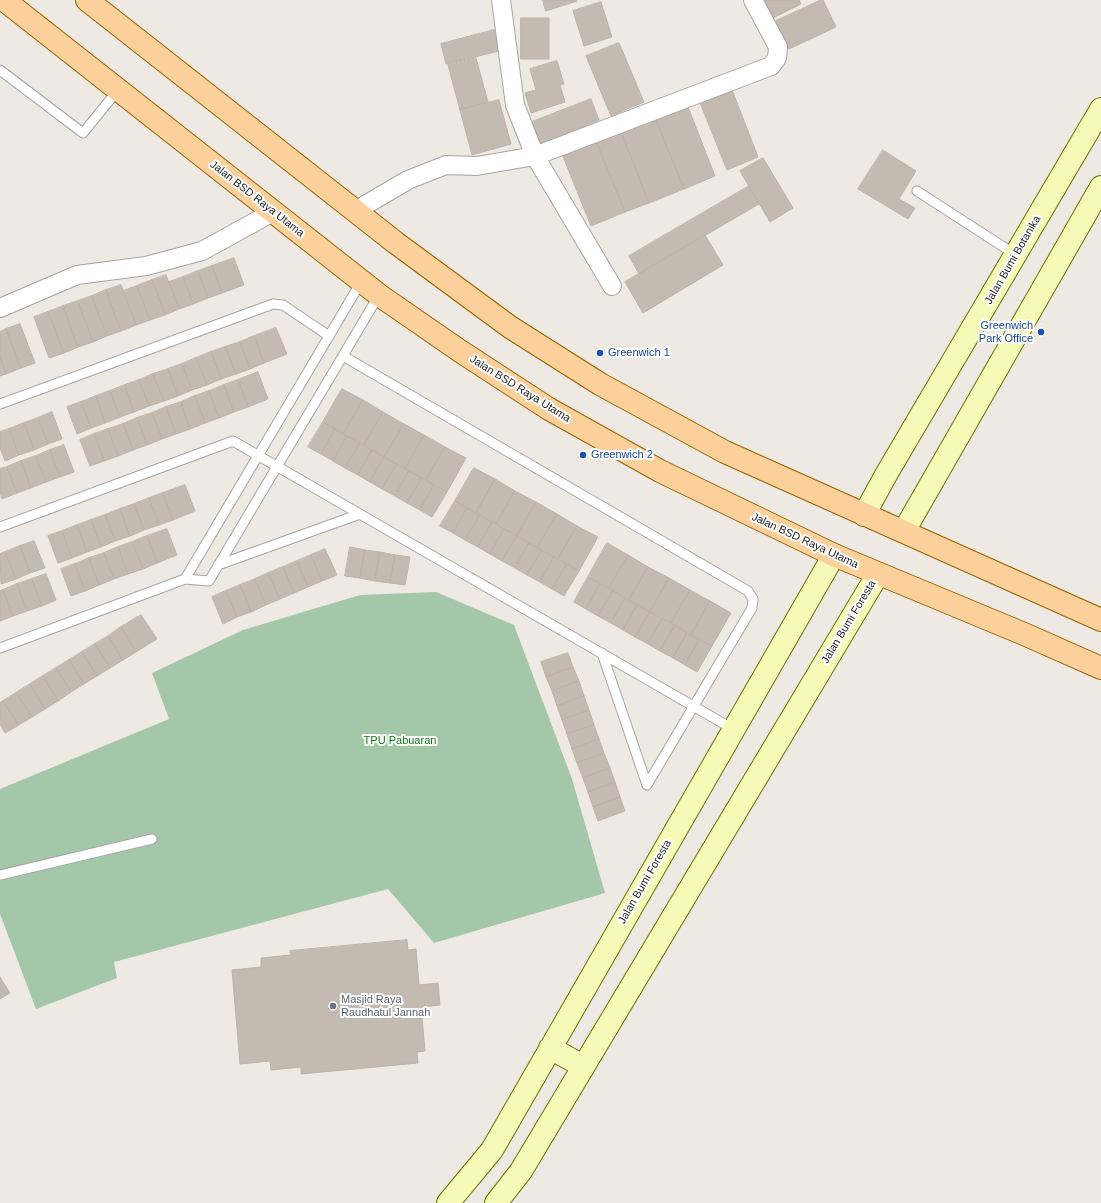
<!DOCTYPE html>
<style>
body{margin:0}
canvas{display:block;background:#eeeae3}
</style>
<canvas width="1101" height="1203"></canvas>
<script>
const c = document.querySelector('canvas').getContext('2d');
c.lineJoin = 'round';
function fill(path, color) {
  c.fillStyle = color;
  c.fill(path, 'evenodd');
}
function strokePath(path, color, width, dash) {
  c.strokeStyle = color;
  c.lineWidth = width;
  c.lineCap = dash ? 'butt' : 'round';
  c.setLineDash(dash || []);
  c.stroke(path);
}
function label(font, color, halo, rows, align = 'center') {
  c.font = font + ' Arial,sans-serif';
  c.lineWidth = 4;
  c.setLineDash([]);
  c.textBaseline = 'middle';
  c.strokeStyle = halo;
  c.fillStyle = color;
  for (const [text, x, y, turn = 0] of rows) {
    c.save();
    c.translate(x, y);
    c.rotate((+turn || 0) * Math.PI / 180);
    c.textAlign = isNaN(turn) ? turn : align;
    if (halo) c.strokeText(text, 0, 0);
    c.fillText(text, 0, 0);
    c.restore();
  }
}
const cemetery = new Path2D(`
 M436,592L514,625L572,779L605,893L434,943L388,889L114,962L117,978L36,1009L0,914V789L169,719L152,673L243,630L360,595Z`);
const building = new Path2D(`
 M543,0H577V1L546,11Z
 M764,0H799L801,4L773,18Z
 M821,0H823L836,27L789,49L776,21Z
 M601,2L612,37L584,46L573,11Z
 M521,18H549V59H521Z
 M494,30L499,51L446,64L441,44Z
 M619,43L644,102L611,116L586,56Z
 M476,58L488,102L460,110L448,65Z
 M557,61L564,84L560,85L565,102L531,113L525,93L536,90L530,69Z
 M731,87L758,157L727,170L699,100Z
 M591,99L599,120L541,144L532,122Z
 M499,100L511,144L472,155L460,110Z
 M688,107L715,176L684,189L656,120Z
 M656,120L684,189L649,203L622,134Z
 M622,134L649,203L625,212L597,143Z
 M594,136L625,212L591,226L560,149Z
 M883,150L916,171L899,199L915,208L908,219L858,189Z
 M763,158L793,208L770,222L740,171Z
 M749,186L759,204L639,274L629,256Z
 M705,235L723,265L643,313L625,282Z
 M234,258L244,285L222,293L212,266Z
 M212,266L222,293L208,298L198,271Z
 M198,271L208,298L193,304L183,277Z
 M166,275L179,309L165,315L152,280Z
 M183,277L193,304L179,309L169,282Z
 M152,280L165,315L150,320L137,286Z
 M121,285L136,325L121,331L106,290Z
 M137,286L150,320L136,325L123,291Z
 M106,290L121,331L107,336L92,296Z
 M92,296L107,336L93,342L78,301Z
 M78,301L93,342L78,347L63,306Z
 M63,306L78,347L64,353L48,312Z
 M48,312L64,353L49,358L34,317Z
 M20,324L35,363L21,368L6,329Z
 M276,328L287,354L264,363L254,336Z
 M6,329L21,368L6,374L0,357V332Z
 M254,336L264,363L250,369L240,342Z
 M240,342L250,369L236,374L225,347Z
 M225,347L236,374L221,379L211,352Z
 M211,352L221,379L207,385L196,358Z
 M0,357L6,374L0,376Z
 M196,358L207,385L192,390L182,364Z
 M182,364L192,390L178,396L168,369Z
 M168,369L178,396L164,401L153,374Z
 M258,372L268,399L248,407L238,380Z
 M153,374L164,401L149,406L139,380Z
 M139,380L149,406L134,412L125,385Z
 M238,380L248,407L234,412L224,385Z
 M125,385L134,412L120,417L110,391Z
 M224,385L234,412L219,418L209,391Z
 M342,389L363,400L343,434L323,422Z
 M110,391L120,417L105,423L96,396Z
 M209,391L219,418L205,423L195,396Z
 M96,396L105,423L91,428L81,402Z
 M195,396L205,423L190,429L181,402Z
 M363,400L383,412L364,445L343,434Z
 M81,402L91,428L77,434L67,407Z
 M181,402L190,429L176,434L166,407Z
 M166,407L176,434L162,439L152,413Z
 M52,412L62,439L48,444L38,418Z
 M383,412L404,424L384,457L364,445Z
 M152,413L162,439L147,445L137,418Z
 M38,418L48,444L34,450L24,423Z
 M137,418L147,445L133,450L123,424Z
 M323,422L335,429L321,454L308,447Z
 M24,423L34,450L19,455L9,429Z
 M123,424L133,450L118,456L108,429Z
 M404,424L424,435L405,469L384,457Z
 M9,429L19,455L5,461L0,448V432Z
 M108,429L118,456L104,461L94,434Z
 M335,429L347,436L333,461L321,454Z
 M94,434L104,461L90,466L80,440Z
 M424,435L445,447L426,480L405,469Z
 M347,436L360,443L345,468L333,461Z
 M360,443L372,450L358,475L345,468Z
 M64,445L74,472L60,477L50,450Z
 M445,447L466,458L447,492L426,480Z
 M50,450L60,477L46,482L36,456Z
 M372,450L384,457L370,482L358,475Z
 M36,456L46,482L31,488L21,461Z
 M384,457L397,464L382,489L370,482Z
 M21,461L31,488L17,493L7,467Z
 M397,464L409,471L395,496L382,489Z
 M7,467L17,493L2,499L0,492V469Z
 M474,468L495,479L476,513L455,501Z
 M409,471L422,478L407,503L395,496Z
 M422,478L434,485L420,510L407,503Z
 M495,479L515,491L496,524L476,513Z
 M185,485L195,511L173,520L163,493Z
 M434,485L447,492L432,517L420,510Z
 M515,491L536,502L517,536L496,524Z
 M163,493L173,520L159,525L149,498Z
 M149,498L159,525L144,530L134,504Z
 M455,501L467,508L453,533L440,526Z
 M536,502L557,514L537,548L517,536Z
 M134,504L144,530L130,536L120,509Z
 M467,508L480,515L465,540L453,533Z
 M120,509L130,536L115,541L105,515Z
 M557,514L577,526L558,559L537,548Z
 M105,515L115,541L101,547L91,520Z
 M480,515L492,522L478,547L465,540Z
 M91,520L101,547L87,552L77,525Z
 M492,522L504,529L490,554L478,547Z
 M77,525L87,552L72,558L62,531Z
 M577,526L598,537L579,571L558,559Z
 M167,529L177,555L157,563L147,536Z
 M504,529L517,536L502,561L490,554Z
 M62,531L72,558L58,563L48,536Z
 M147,536L157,563L143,569L132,542Z
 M517,536L529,543L515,568L502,561Z
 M34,541L45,568L30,573L20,546Z
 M132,542L143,569L128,574L118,547Z
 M529,543L542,550L527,575L515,568Z
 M607,543L628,555L609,588L588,577Z
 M20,546L30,573L16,579L5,552Z
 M118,547L128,574L114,579L104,553Z
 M350,547L365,550L360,578L345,576Z
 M325,549L337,575L322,581L311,555Z
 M365,550L380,552L375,581L360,578Z
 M542,550L554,557L540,582L527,575Z
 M5,552L16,579L1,584L0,554Z
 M380,552L395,555L390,583L375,581Z
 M104,553L114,579L99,585L89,558Z
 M311,555L322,581L308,587L297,561Z
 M395,555L410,557L405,585L390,583Z
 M628,555L648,567L629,600L609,588Z
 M554,557L567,564L552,589L540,582Z
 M89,558L99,585L85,591L75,564Z
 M297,561L308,587L294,593L283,567Z
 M75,564L85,591L71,596L61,569Z
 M567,564L579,571L564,596L552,589Z
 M283,567L294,593L280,599L268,573Z
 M648,567L669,578L650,612L629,600Z
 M268,573L280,599L266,605L255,579Z
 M46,574L56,600L42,606L32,579Z
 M588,577L600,584L586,609L574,602Z
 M669,578L690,590L671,623L650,612Z
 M32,579L42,606L27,611L17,584Z
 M255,579L266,605L251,612L240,585Z
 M17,584L27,611L13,616L3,590Z
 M600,584L613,591L598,616L586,609Z
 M240,585L251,612L237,617L226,591Z
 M3,590L13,616L0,621V591Z
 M690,590L710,601L691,635L671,623Z
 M226,591L237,617L223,624L212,597Z
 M613,591L625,598L611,623L598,616Z
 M625,598L637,605L623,630L611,623Z
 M710,601L731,613L712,646L691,635Z
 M637,605L650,612L635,637L623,630Z
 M650,612L662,619L648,644L635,637Z
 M141,615L157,639L136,652L121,627Z
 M662,619L675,625L660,651L648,644Z
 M675,625L687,633L673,658L660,651Z
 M121,627L136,652L123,660L108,636Z
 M687,633L699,640L685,665L673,658Z
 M108,636L123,660L110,668L95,644Z
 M699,640L712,646L697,672L685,665Z
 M95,644L110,668L97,676L82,652Z
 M82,652L97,676L84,684L69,660Z
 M568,653L573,667L546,677L541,662Z
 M69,660L84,684L71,692L56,668Z
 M573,667L579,681L552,691L546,677Z
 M56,668L71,692L58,701L43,676Z
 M43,676L58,701L45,709L30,684Z
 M579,681L584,696L557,706L552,691Z
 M30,684L45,709L32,717L16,693Z
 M16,693L32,717L19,725L3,701Z
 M584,696L589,710L562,720L557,706Z
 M3,701L19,725L5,733L0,724V703Z
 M589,710L594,725L567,734L562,720Z
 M594,725L599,739L572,749L567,734Z
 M599,739L604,753L577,763L572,749Z
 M604,753L610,768L583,778L577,763Z
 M610,768L615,782L588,792L583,778Z
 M615,782L620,797L593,807L588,792Z
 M620,797L625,811L598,821L593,807Z
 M407,940L408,950L416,949L419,985L438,983L440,1005L421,1007L425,1051L417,1052L418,1063L301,1074V1067L271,1070L270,1061L240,1064L232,970L261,967V958L291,955L290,951Z
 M0,977L10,993L0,999Z`);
const lane = new Path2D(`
 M0,70L83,133L118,90
 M917,191L1016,255
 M343,356L748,591L753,599L752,608L647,785
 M0,404L273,304L283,305L329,336
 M0,527L233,441L733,729
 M218,565L360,514
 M185,579L361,282
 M0,648L185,579L209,581L379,295
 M602,653L647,785
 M0,875L152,839`);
const street = new Path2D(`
 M501,0L515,105L535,156L612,286
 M355,211L408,180L446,165L477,166L535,156L771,66L777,58L778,47L753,0
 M0,308L77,275L146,266L202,251L273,212`);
const secondary = new Path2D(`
 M864,515L887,473L1101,109
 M904,531L1101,187
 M550,1048L583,1066
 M448,1203L492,1150L834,555
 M496,1203L521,1171L878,574`);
const primary = new Path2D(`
 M4,0L379,295L460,351L549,409L660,471L834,555L1024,634L1101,668
 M87,0L396,243L510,327L600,384L725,452L1101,620`);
const markers = [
 [1041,332,4,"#1a4fb4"],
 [600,353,4,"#1a4fb4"],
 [583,455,4,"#1a4fb4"],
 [333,1006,4,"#6b7280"]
];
const streetNames = [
 ["Jalan BSD Raya Utama",257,199,38],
 ["Jalan Bumi Botanika",1013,260,-60],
 ["Jalan BSD Raya Utama",520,389,32],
 ["Jalan BSD Raya Utama",805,541,25],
 ["Jalan Bumi Foresta",849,622,-59],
 ["Jalan Bumi Foresta",645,882,-60]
];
const transitNames = [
 ["Greenwich",1033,326,"right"],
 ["Park Office",1033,339,"right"],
 ["Greenwich 1",608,353],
 ["Greenwich 2",591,455]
];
const parkNames = [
 ["TPU Pabuaran",400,741]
];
const worshipNames = [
 ["Masjid Raya",341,1000],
 ["Raudhatul Jannah",341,1013]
];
fill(cemetery, '#a4c7a9');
fill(building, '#c3bab2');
strokePath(building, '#c0b1a5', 1);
strokePath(lane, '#a4a4a4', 11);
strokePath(street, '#a4a4a4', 20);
strokePath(secondary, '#697305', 24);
strokePath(primary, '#966200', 24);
strokePath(lane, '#fff', 9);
strokePath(street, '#fff', 18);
strokePath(secondary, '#f7f9b6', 22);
strokePath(primary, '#fbd09b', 22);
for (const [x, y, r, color] of markers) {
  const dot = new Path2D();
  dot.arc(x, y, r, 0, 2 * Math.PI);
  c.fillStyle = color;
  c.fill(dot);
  strokePath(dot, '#fff', 1.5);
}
label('11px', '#1d1d1d', '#fff', streetNames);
label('11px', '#164399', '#fff', transitNames, 'left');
label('11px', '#0b7b13', '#fff', parkNames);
label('11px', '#5b616d', '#fff', worshipNames, 'left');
</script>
